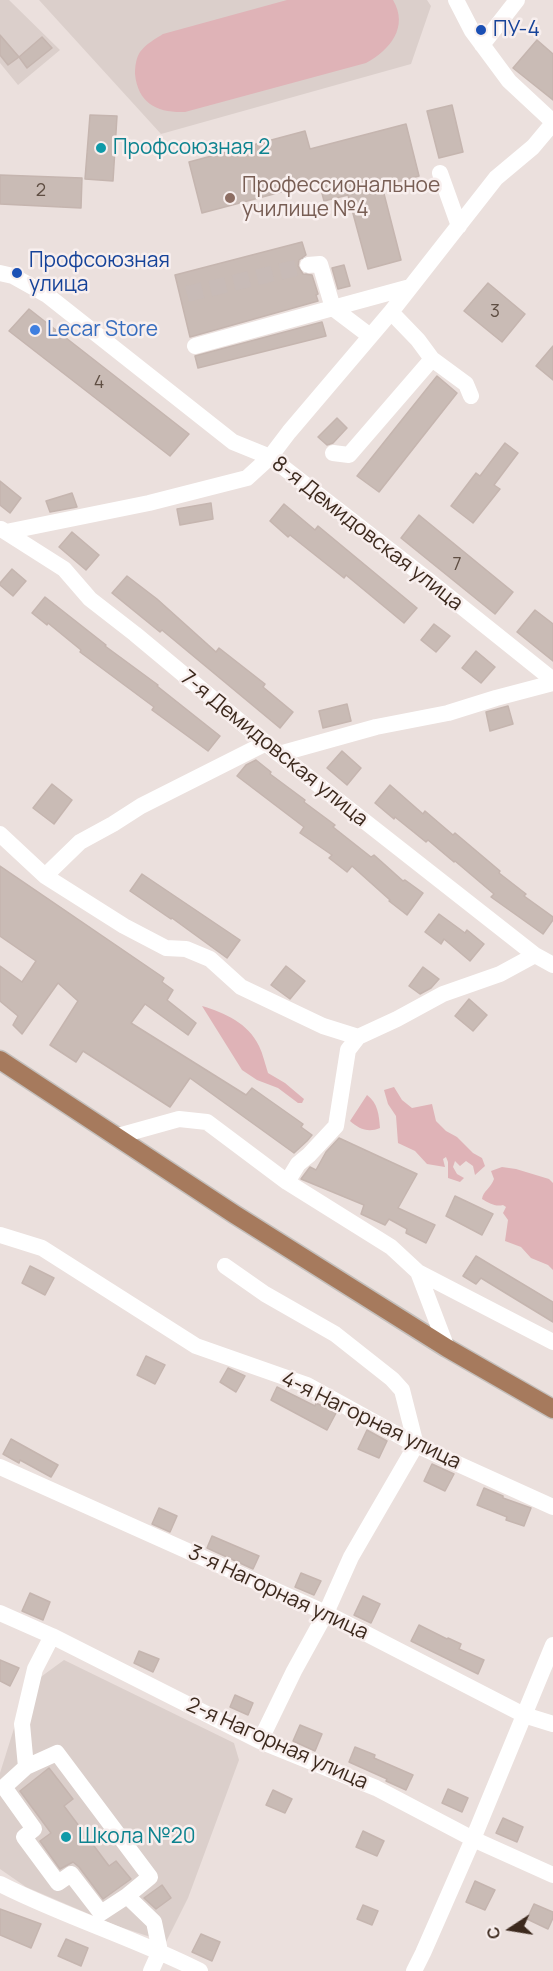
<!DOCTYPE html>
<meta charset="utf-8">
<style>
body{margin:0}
#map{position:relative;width:553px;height:1971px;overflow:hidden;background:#ebe0dd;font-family:Manrope,sans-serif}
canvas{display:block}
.north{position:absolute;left:481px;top:1899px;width:60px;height:60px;-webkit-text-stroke:4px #f8efee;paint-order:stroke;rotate:258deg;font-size:16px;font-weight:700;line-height:24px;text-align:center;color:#3c291d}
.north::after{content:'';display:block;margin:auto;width:21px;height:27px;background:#3c291d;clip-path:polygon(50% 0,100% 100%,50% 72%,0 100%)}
</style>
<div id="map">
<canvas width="553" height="1971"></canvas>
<div class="north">С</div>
</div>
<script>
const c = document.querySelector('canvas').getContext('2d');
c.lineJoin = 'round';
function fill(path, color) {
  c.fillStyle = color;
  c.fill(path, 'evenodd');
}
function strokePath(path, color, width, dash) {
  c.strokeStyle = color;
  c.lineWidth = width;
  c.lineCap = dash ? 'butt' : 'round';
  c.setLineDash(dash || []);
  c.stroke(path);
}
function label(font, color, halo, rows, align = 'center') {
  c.font = font + ' Manrope,sans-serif';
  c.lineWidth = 5;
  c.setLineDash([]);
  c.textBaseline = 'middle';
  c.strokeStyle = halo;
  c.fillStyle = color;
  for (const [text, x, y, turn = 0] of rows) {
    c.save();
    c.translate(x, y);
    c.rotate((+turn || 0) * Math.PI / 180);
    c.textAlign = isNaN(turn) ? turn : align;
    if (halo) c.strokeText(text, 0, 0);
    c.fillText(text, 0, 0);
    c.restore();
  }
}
const built = new Path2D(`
 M0,0H9L60,50L18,85L0,63Z
 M39,0H427L431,6L411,64L161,134Z
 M64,1660L234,1743L239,1760L188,1898L166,1942L117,1926L26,1887L0,1869V1773L27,1687Z`);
const green = new Path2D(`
 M287,0H393C409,27 390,50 366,63L185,112C158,113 138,104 135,74C135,67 136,58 140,52C146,44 155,39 163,34Z
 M202,1006C225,1013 248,1023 259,1046C263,1054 265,1064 268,1073L285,1083L304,1099L302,1103H298L278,1088L257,1080L242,1070Z
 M394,1087L402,1100L412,1108L432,1104L436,1121L446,1131L457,1137L473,1153L482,1158L485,1166L475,1175L473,1166L466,1161L460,1166L455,1161L453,1167L457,1174L464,1178L460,1182L448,1178V1162L446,1157L443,1159L445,1167L427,1164L415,1151L398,1143L396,1116L388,1104L384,1090Z
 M367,1095C378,1103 379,1115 380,1128C368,1133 359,1129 350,1121Z
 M502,1167L516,1169L549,1179L553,1183V1270L548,1265L531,1258L521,1247L505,1241L508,1220L503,1213L506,1207L503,1205C495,1207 489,1203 482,1199C483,1191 491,1188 494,1179L491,1171Z`);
const building = new Path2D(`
 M0,35L19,57L8,65L0,55Z
 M42,37L52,48L27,68L19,57Z
 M537,40L553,54V100L513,68Z
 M452,105L463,152L439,158L427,111Z
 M90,115L117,116L113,181L85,179Z
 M406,124L419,176L382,186L401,260L368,269L348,195L324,201L319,182L202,213L189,162L305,131L310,149Z
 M0,175L82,178L81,208L0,204Z
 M302,242L306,255L299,260L298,266L303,274L312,275L318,294L316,295L318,301L190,337L175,275Z
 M344,265L350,286L338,289L332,268Z
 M488,283L525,314L502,342L464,311Z
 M29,309L189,434L170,456L9,331Z
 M322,322L326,336L198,368L195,356Z
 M553,346V380L536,366Z
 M437,376L457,393L379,492L357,476Z
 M337,418L347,428L333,443L327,445L318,437Z
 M505,443L518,453L494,485L500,489L473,523L451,506L476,473L480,476Z
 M0,481L21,498L10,513L0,505Z
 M72,493L77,507L50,512L46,501Z
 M211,503L213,519L180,525L177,509Z
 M284,504L315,530L318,526L417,608L404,623L346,575L344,578L290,535L288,537L270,521Z
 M419,515L513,592L495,614L401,538Z
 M72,532L99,555L86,570L59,547Z
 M12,569L26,581L13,596L0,585V583Z
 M127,576L157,599L216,652L219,648L265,684L263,687L293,712L280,728L162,630L160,632L112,593Z
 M45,597L106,645L105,646L158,685L157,686L220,736L208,751L152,710L154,707L80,652L81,650L48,623L47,625L32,613Z
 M535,610L553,624V661L517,632Z
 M434,624L450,636L436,652L421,640Z
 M476,651L495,667L481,683L462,668Z
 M347,704L351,721L323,728L319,711Z
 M508,706L513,724L490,731L486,712Z
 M342,751L361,768L347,785L327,768Z
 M256,760L271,772L270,774L305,800L304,802L335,825L333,827L371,857L374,855L403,881L405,880L423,893L407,915L389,901L390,900L352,866L347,872L329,858L332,855L300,833L304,827L237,776L246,765Z
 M52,784L72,800L54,824L33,808Z
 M390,785L423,814L425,811L453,835L455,833L500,871L499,873L526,894L524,896L553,917V920L543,934L491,897L494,894L455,861L454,862L428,840L426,842L395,817L394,819L375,803Z
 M0,866L164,978L162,982L173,990L167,1000L196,1023L188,1035L145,1004L131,1023L246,1095L252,1088L303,1124L301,1127L312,1135L307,1141L294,1153L190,1078L170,1107L83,1051L76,1062L50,1045L78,1001L58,983L22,1034L13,1025L18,1016L0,1001V966L22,982L36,961L0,936Z
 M142,874L240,940L227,958L172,918L171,919L130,891Z
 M439,914L465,933L467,930L484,944L470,961L444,939L441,944L425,932Z
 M286,966L305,981L290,999L271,985Z
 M423,967L439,979L431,988L420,994L409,986Z
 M469,999L487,1015L473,1031L455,1016Z
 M339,1138L417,1174L398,1208L435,1225L426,1243L406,1233L407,1229L389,1219L385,1225L361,1214L364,1205L301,1179L310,1167L316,1170L326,1152Z
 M455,1196L493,1214L482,1235L446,1216Z
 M476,1256L553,1302V1322L481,1278L476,1284L463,1276Z
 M30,1266L54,1278L45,1295L22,1283Z
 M146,1356L165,1365L155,1384L137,1375Z
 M228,1368L245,1376L236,1392L220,1382Z
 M277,1387L315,1406L316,1403L336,1413L327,1430L271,1400Z
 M367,1430L387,1441L379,1458L358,1449Z
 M11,1439L58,1465L51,1477L20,1460L19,1463L3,1454Z
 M432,1464L454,1474L445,1491L424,1481Z
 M484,1488L503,1496V1498L531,1508L524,1526L506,1520L507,1517L477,1505Z
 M159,1508L177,1516L170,1532L152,1524Z
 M212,1536L259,1556L253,1569L207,1548Z
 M301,1573L321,1581L314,1595L295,1587Z
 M30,1593L50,1602L43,1620L22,1611Z
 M363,1596L380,1604L371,1623L354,1615Z
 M419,1625L447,1639L448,1638L461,1644L459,1649L484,1660L478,1674L411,1641Z
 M139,1651L159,1659L153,1672L134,1663Z
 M0,1660L19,1668L10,1686L0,1681Z
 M235,1695L253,1703L248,1715L230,1707Z
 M300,1725L322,1734L315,1751L293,1741Z
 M355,1747L375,1755L374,1758L413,1775L406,1790L386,1781L387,1779L349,1762Z
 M49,1768L73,1799L64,1806L109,1866L116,1861L131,1879L103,1899L79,1867L73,1862L60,1869L40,1841L51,1833L20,1791Z
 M448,1789L468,1798L462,1812L442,1803Z
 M273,1790L292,1799L285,1813L266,1805Z
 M503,1818L523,1827L517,1842L496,1833Z
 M363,1831L384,1841L377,1856L356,1847Z
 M475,1881L495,1890L485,1910L466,1902Z
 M162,1885L171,1898L156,1909L144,1898Z
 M534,1904L553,1912V1918L548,1929L527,1919Z
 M363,1905L378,1911L372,1925L357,1919Z
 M0,1909L41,1924L31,1948L0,1935Z
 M201,1934L220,1942L212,1961L192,1952Z
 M66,1939L88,1948L81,1966L58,1956Z`);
const minorTunnel = new Path2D(`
 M187,294L308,265`);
const minor = new Path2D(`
 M456,0L472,31L509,81L553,122
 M482,45L517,0
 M440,173L459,226
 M308,265L320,264L333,308L410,287
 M0,273L13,276L47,295L233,442L270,457L427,579L553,680
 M391,312L418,340L432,359L466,384L471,396
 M195,346L333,308L370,336
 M333,453L349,455L432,359
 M1,529L64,569L90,599L135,634L279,754L535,955L553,965
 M6,532L149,503L247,478L270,457L289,432L391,312L496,178L533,147L553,123
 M279,754L376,727L448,713L496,698L553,683
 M0,834L45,876L124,926L166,948L186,949L210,959L241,987L323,1026L358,1037
 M45,876L80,842L113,824L141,806L266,743
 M118,1136L179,1119L207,1122L287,1182
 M0,1235L42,1248L196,1346L307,1385L416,1445L553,1507
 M225,1266L265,1294L335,1334L392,1379L402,1390L416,1445L351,1557L326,1613L294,1671L260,1741
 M418,1272L553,1342
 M447,1348L418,1272L391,1247L287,1182L298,1164L309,1155L336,1126L348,1050L358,1037L397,1019L443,994L500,974L535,955
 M0,1467L326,1613L524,1715L553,1724
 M0,1613L52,1636L260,1741L376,1788L473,1839L553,1875
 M52,1636L35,1669L22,1724L26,1767L4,1787L34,1829L24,1837L58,1883L71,1874L101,1913L127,1896L154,1922L160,1951L151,1971
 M26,1767L57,1753L150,1877L127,1896
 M0,1884C65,1917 135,1938 200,1971
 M414,1971L423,1953L473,1839L553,1645`);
const major = new Path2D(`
 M0,1060L234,1214L447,1348L553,1409`);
const markers = [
 [481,30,6,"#1a4fb4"],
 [101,148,6,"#0f9aa8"],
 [230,198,6,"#8d6e63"],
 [17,273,6,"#1a4fb4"],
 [35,330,6,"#3f7fe0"],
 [66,1837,6,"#0f9aa8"]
];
const numberNames = [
 ["2",41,191],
 ["3",495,312],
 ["4",99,383],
 ["7",457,565]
];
const transitNames = [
 ["ПУ-4",493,30],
 ["Профсоюзная",29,261],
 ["улица",29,285]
];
const cultureNames = [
 ["Профсоюзная 2",113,148],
 ["Школа №20",78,1837]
];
const educationNames = [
 ["Профессиональное",242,186],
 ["училище №4",242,210]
];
const shopNames = [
 ["Lecar Store",47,330]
];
const streetNames = [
 ["8-я Демидовская улица",367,534,38],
 ["7-я Демидовская улица",274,749,39],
 ["4-я Нагорная улица",371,1421,26],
 ["3-я Нагорная улица",278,1593,25],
 ["2-я Нагорная улица",277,1744,24]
];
fill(built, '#dbcfcb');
fill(green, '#dfb3b7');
fill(building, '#c9bbb5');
strokePath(building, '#c5b5af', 1.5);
strokePath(minorTunnel, '#c8bbb7', 16, [16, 8]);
strokePath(major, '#c4bfbb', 21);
strokePath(minor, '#fff', 16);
strokePath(major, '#a67a5d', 18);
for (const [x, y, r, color] of markers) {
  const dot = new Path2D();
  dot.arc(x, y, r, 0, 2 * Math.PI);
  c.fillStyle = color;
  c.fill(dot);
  strokePath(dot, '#f8efee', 2);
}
label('18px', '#5f4e43', null, numberNames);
label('21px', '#164399', '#f8efee', transitNames, 'left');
label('21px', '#0d838f', '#f8efee', cultureNames, 'left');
label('21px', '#785e54', '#f8efee', educationNames, 'left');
label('21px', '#366cbe', '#f8efee', shopNames, 'left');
label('21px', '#3c291d', '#f8efee', streetNames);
</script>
